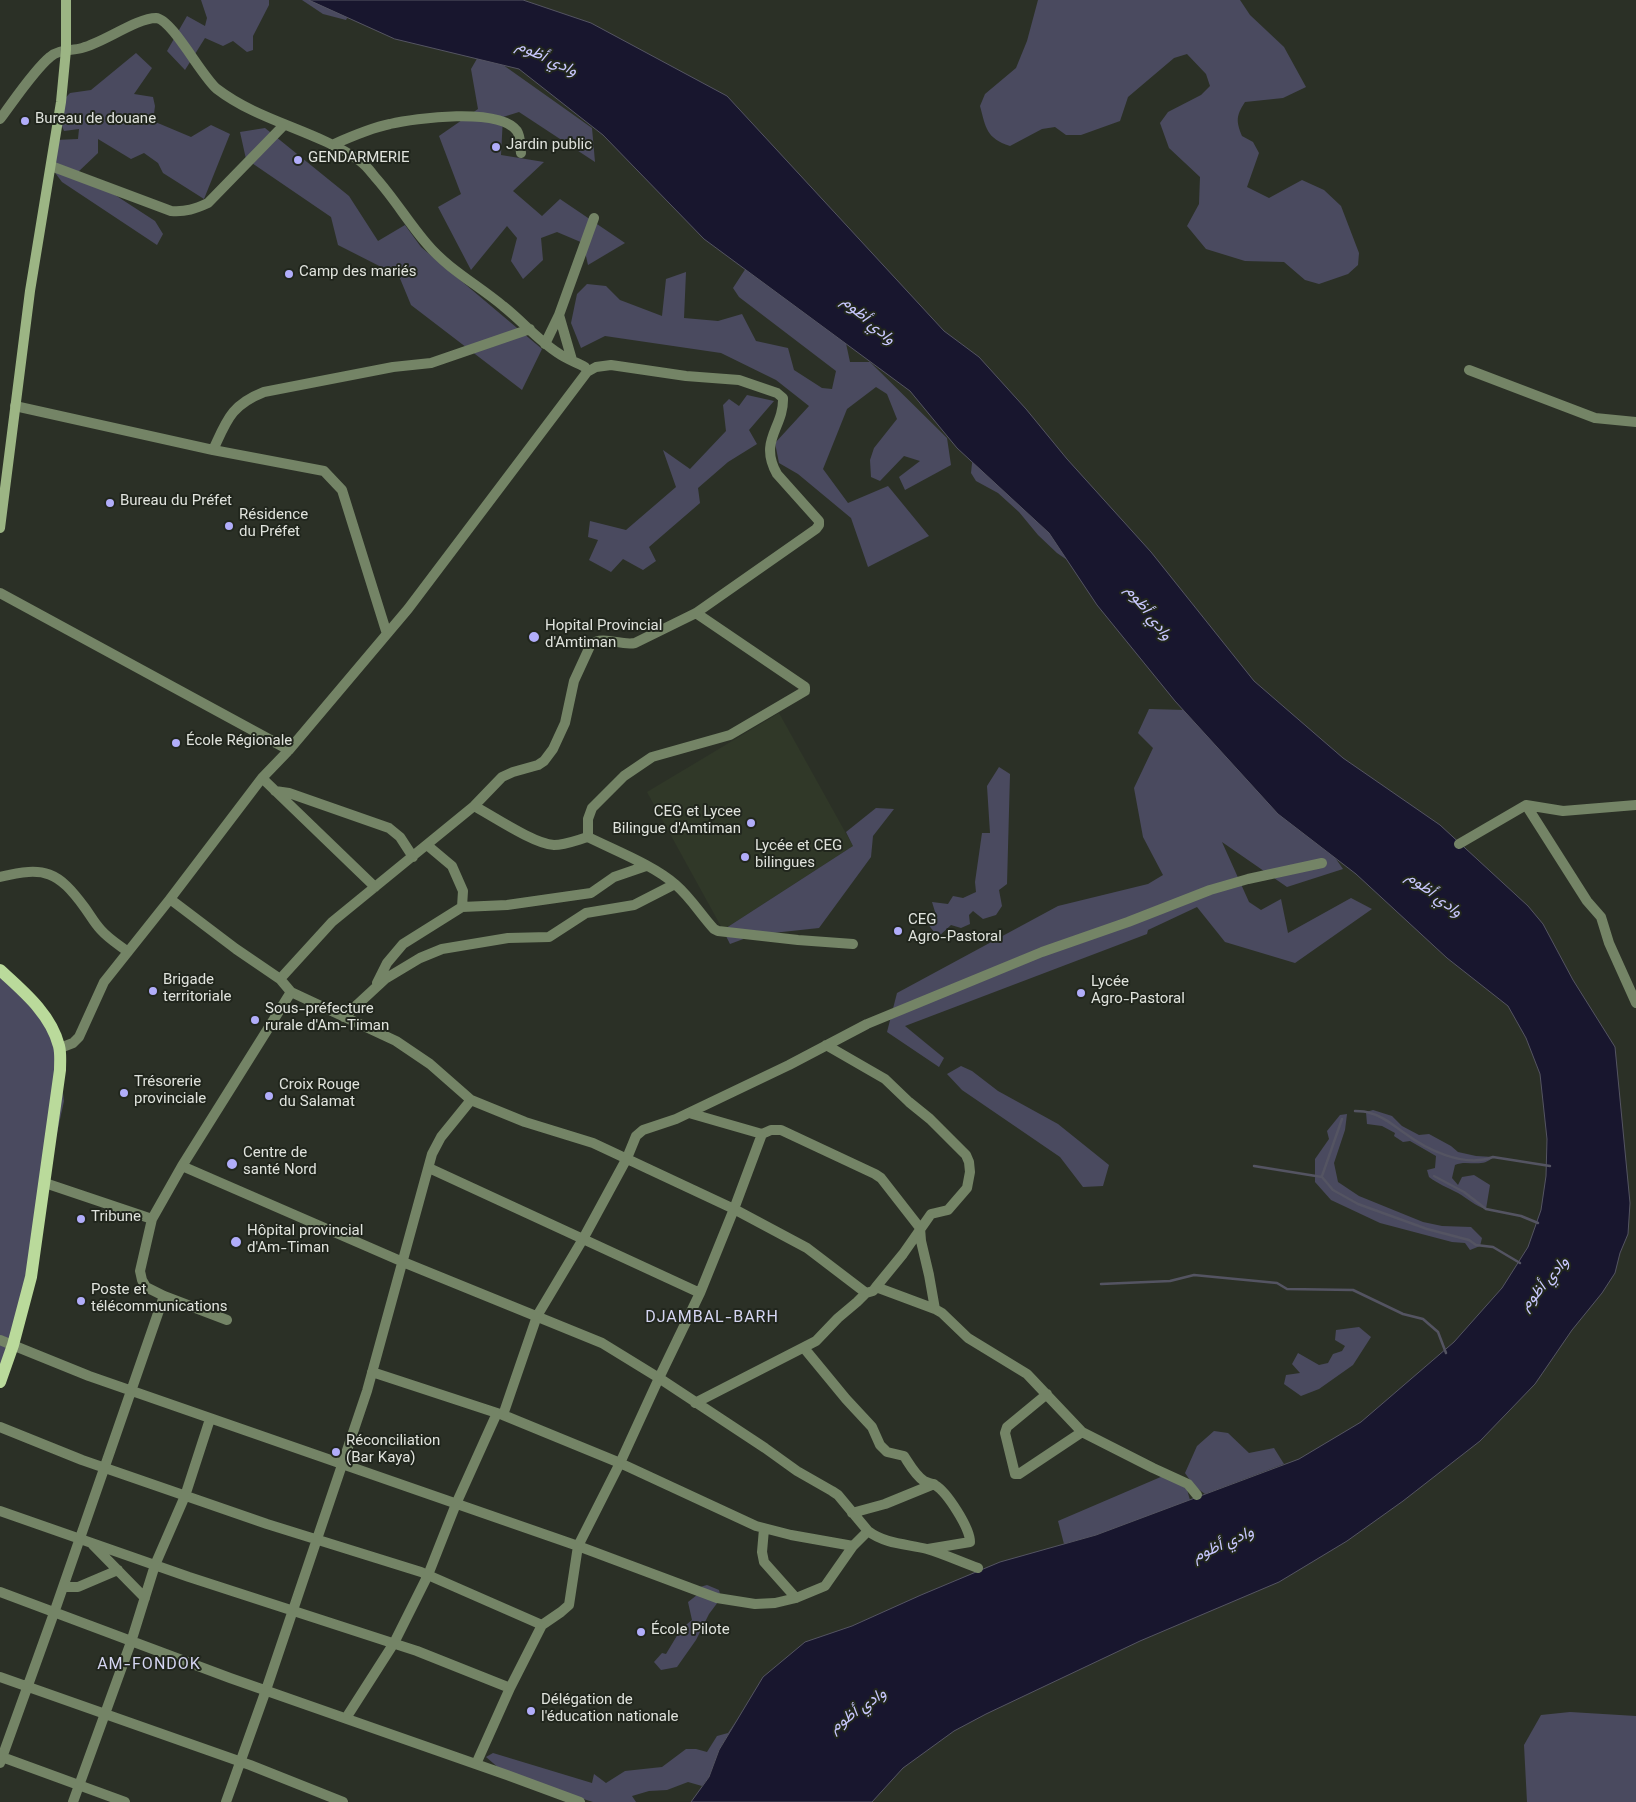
<!DOCTYPE html>
<meta charset="utf-8">
<style>
body{margin:0}
canvas{display:block;background:#2b3026}
</style>
<canvas width="1636" height="1802"></canvas>
<script>
const c = document.querySelector('canvas').getContext('2d');
c.lineJoin = 'round';
function fill(path, color) {
  c.fillStyle = color;
  c.fill(path, 'evenodd');
}
function strokePath(path, color, width, dash) {
  c.strokeStyle = color;
  c.lineWidth = width;
  c.lineCap = dash ? 'butt' : 'round';
  c.setLineDash(dash || []);
  c.stroke(path);
}
function label(font, color, halo, rows, align = 'center') {
  c.font = font + ' Georgia,Vazirmatn,serif';
  c.lineWidth = 4;
  c.setLineDash([]);
  c.textBaseline = 'middle';
  c.strokeStyle = halo;
  c.fillStyle = color;
  for (const [text, x, y, turn = 0] of rows) {
    c.save();
    c.translate(x, y);
    c.rotate((+turn || 0) * Math.PI / 180);
    c.textAlign = isNaN(turn) ? turn : align;
    if (halo) c.strokeText(text, 0, 0);
    c.fillText(text, 0, 0);
    c.restore();
  }
}
const built = new Path2D(`
 M779,713L853,846L723,930L647,792Z`);
const green = new Path2D(`
 M201,0H269V5L253,36V50L247,52L233,41L223,46L205,38L185,70L167,51L187,16L205,26L207,18Z
 M302,0H346L354,5L346,20L323,14Z
 M1038,0H1240L1250,15L1284,47L1306,87L1283,98L1245,102C1236,116 1236,121 1242,136L1253,142L1259,153L1247,187L1269,198L1302,180L1324,190L1341,206L1359,253L1358,265L1348,274L1319,284L1305,280L1284,262L1245,261L1206,249L1187,226L1199,204L1200,177L1169,148L1160,123L1168,112L1201,95L1210,86L1206,74L1187,54L1174,58L1128,97L1120,121L1081,135H1066L1055,127L1042,129L1010,146C986,138 986,128 980,106L985,94L1016,68L1027,41Z
 M482,50L592,128L595,162L519,112L503,117L501,155L544,162L513,191L542,216L560,199L625,243L588,265L583,243L557,232L541,238L543,260L523,279L511,261L517,238L507,226L471,270L438,207L461,194L439,136L478,109L471,69Z
 M136,53L152,68L134,94L153,97L155,106L153,121L191,137L211,125L230,134L204,199L163,173L158,163L144,153L131,159L98,139V153L77,173L112,193L155,221L163,234L157,245L62,182L50,166L56,140L78,139L79,129L64,131L55,109L70,93L91,90Z
 M265,128L349,196L378,241L405,225L421,247L542,349L522,390L411,305L399,276L338,245L331,217L246,159L240,132Z
 M757,251L844,334L850,362H870L947,438L951,465L905,490L899,477L920,461L904,456L880,481L871,477L870,460L874,448L897,419L887,394L876,387L847,409L823,469L848,503L888,486L929,536L868,567L851,518L798,474L779,463L775,443L809,406L776,380L721,353L605,336L581,348L571,323L577,294L587,284L606,286L620,300L662,316L666,279L686,272L684,318L718,321L742,314L756,341L788,348L794,370L822,388L832,389L836,371L739,297L733,288Z
 M747,395L774,401L749,430L757,444L728,462L698,488L700,503L649,547L656,561L643,570L623,559L611,572L589,560L598,540L588,537L590,521L626,530L676,487L663,450L690,469L726,431L723,405L729,399L739,406Z
 M973,454L1022,488L1076,566L1057,553L1038,535L1019,512L998,493L976,481L971,473Z
 M1149,709L1185,710L1327,846L1343,869L1287,887L1222,842L1249,902L1261,910L1281,899L1288,933L1351,898L1372,909L1295,963L1225,942L1197,907L1148,930L1147,934L905,1026L944,1058L939,1067L887,1032L897,993L1058,906L1148,884L1163,875L1143,837L1134,788L1153,748L1138,733Z
 M999,767L1010,774L1007,884L999,890L1002,906L996,915L983,919L973,911L969,915L970,924L961,928L951,925L938,937L924,919L936,915L932,902L948,904L953,896L963,898L976,892L975,882L982,833H990L987,786Z
 M876,808L894,809L873,836L871,857L819,928L754,935L730,944L723,930L853,846L846,832Z
 M0,971L55,1033L64,1101L8,1357L0,1381Z
 M961,1066L972,1071L998,1091L1058,1124L1109,1165L1103,1186L1083,1187L1060,1157L962,1090L947,1074Z
 M1373,1110L1392,1116L1402,1126L1419,1135L1429,1134L1451,1146L1458,1152L1476,1156L1493,1157C1482,1169 1467,1159 1455,1165L1452,1178L1458,1185L1462,1177L1474,1175L1490,1185L1486,1209C1475,1206 1467,1198 1458,1193C1447,1187 1438,1184 1429,1177L1427,1170L1435,1168L1436,1156L1410,1141L1403,1142L1394,1136L1395,1133L1382,1126L1367,1124L1366,1112Z
 M1347,1114L1345,1130L1334,1163L1338,1182L1359,1196L1423,1222L1442,1226L1471,1227L1482,1238L1480,1246L1470,1250L1465,1243L1452,1242L1380,1223L1331,1200L1315,1182V1159L1329,1139L1327,1131L1340,1115Z
 M1359,1327L1371,1337L1353,1365L1319,1389L1301,1396L1284,1384L1286,1375L1300,1373L1292,1364L1298,1353L1319,1365L1328,1363L1333,1354L1342,1351L1345,1346L1335,1340L1336,1330Z
 M1214,1431L1228,1433L1249,1453L1274,1448L1284,1464L1205,1494L1194,1486L1185,1473L1197,1446Z
 M1163,1476L1186,1486L1190,1500L1096,1535L1064,1544L1058,1521Z
 M707,1585L719,1590L721,1598L709,1614L696,1640L677,1667L661,1670L654,1662L662,1653L666,1654L681,1629L692,1620L688,1602L697,1595L700,1587Z
 M1570,1712L1636,1716V1802H1527L1524,1745L1541,1715Z
 M736,1721L719,1750L709,1777L702,1786L688,1782L667,1790L649,1791L632,1796L636,1802H593L507,1775L486,1757L493,1753L592,1783L594,1774L606,1783L625,1771L662,1767L686,1749H696L707,1752L717,1736L728,1733Z`);
const water = new Path2D(`
 M309,0H523L591,23L727,96L944,331L979,357L1026,409L1067,459L1151,552L1254,681L1343,758L1440,825L1528,906L1543,924L1573,980L1615,1047L1630,1203L1628,1234L1620,1253L1615,1273L1602,1293L1572,1330L1535,1384L1480,1441L1403,1501L1347,1541L1279,1582L1140,1641L986,1714L954,1731L903,1768L872,1802H691L709,1777L719,1750L763,1677L805,1642L852,1626L921,1595L1000,1562L1096,1535L1299,1459L1361,1422L1454,1342L1502,1288L1528,1247L1541,1210L1546,1176L1547,1139L1540,1074L1526,1038L1508,1006L1447,958L1356,874L1278,814L1175,701L1097,605L1049,533L957,448L910,391L704,239L603,135L519,69L395,39Z`);
const stream = new Path2D(`
 M1355,1111C1360,1111 1365,1111 1370,1113C1383,1116 1393,1125 1403,1132C1427,1150 1464,1168 1493,1157L1550,1166
 M1254,1166L1322,1177L1333,1190L1358,1204L1427,1229L1469,1240L1476,1245L1493,1247L1520,1263
 M1322,1176L1342,1119
 M1434,1176L1464,1192L1486,1209L1521,1216L1538,1223
 M1101,1284L1170,1281L1194,1275L1277,1283L1287,1289L1353,1290L1403,1314L1423,1319L1438,1332L1446,1353`);
const street = new Path2D(`
 M0,119C13,102 34,70 50,57C59,49 71,51 82,48C103,43 137,18 156,18C172,19 202,77 217,89C260,122 316,130 360,161C366,165 371,172 375,177C394,198 408,222 427,244C448,269 478,285 503,306C522,321 538,340 558,353C566,359 576,362 585,367L587,372
 M332,145C350,137 370,128 390,124C415,118 500,107 517,131C521,137 520,146 521,153
 M51,166L171,211C186,212 195,209 208,203L284,125
 M559,315L572,360
 M545,344L559,315L594,218
 M1469,370L1595,418L1636,422
 M15,406L213,450L324,471L342,490L387,634
 M213,450C227,420 231,405 264,392L393,367L431,363L530,329
 M0,593L289,750
 M262,778L375,887
 M275,791L289,793L389,828L400,837L413,857
 M1526,805L1563,811L1636,805
 M474,806C493,816 534,844 554,845C565,845 577,840 588,837C616,851 653,865 676,885C691,898 701,915 714,929L718,931L798,940L853,944
 M588,837V819L592,808L624,776L652,757L730,735L805,691V687L696,613
 M1459,844L1526,805L1587,901L1601,917L1609,943L1636,1003
 M0,877C45,866 58,871 85,908C90,915 95,924 101,930C109,939 119,945 128,952
 M462,907L507,905L591,893L614,877L646,866
 M377,983L387,963L403,944L462,907L463,891L452,866L427,845
 M344,1017L385,979L420,958L442,949L508,938L549,937L586,913L634,905L675,884
 M826,1045L885,1079L909,1102L930,1119L966,1155L969,1162L970,1172L967,1188L948,1210L931,1214L903,1254L876,1287
 M60,1048L73,1043L79,1037L104,982L170,899
 M471,1100L525,1122L593,1143L734,1209L807,1248L866,1293
 M689,1113L762,1134L734,1209L700,1293L583,1239L627,1158L636,1136L643,1130L676,1119L789,1065L867,1024L1042,952L1128,922L1210,890L1248,879L1322,863
 M762,1134L771,1130H781L875,1174L881,1178L920,1228L921,1241L929,1275L935,1309L942,1313L968,1338L1027,1374L1082,1432L1153,1468L1188,1484L1197,1495
 M182,1166L403,1262L602,1343L659,1378L700,1293
 M429,1168L583,1239L537,1316L503,1415
 M45,1183L152,1219
 M227,1320L164,1296L146,1287L142,1280L140,1271L152,1219L182,1166L291,992
 M0,1340L89,1376L578,1546L717,1598L755,1604L775,1603L796,1598L825,1586L853,1546L791,1535L756,1526L620,1463L503,1415L372,1372
 M804,1348L846,1399L872,1427L880,1445L887,1452L904,1456C910,1465 915,1475 924,1481C927,1483 932,1483 935,1485C947,1492 970,1528 970,1542L928,1549
 M1047,1394L1007,1427L1005,1433L1015,1474H1019L1082,1432
 M695,1403L816,1341L838,1318L857,1302L866,1293L873,1291L876,1287L935,1309
 M0,1427L82,1460L267,1524L421,1572L542,1625
 M0,1511L189,1577L417,1651L510,1688
 M852,1513L885,1504L934,1484
 M764,1529L762,1552L764,1562L796,1598
 M868,1531C885,1544 907,1544 927,1549C944,1554 961,1562 978,1568
 M93,1545L145,1598
 M63,1587H78L118,1570
 M0,1592L230,1678L507,1775L580,1802
 M0,1677L250,1765L343,1802
 M346,1718L394,1643L428,1575L456,1504L497,1413
 M2,1757L125,1802
 M0,1763L54,1613L164,1296
 M476,1764L510,1688L542,1625L561,1612L569,1605L578,1546L620,1463L659,1378L765,1448L797,1471L832,1491L838,1495L868,1531L853,1546
 M73,1802L131,1642L155,1565L185,1496L210,1419
 M226,1802L266,1690L367,1391L432,1154L441,1137L471,1100L430,1064L396,1041L291,992L280,979L236,949L170,899L262,778L289,750L408,609L587,372L596,367L611,365L686,376L739,380L777,393L783,398C784,428 758,440 777,474L819,521V525L816,529L696,613L635,643C620,646 604,635 591,644L574,681L565,723L553,749L544,761L538,765L513,772L502,777L474,806L332,922L280,979`);
const secondary = new Path2D(`
 M0,528L30,291L61,102L66,50V0`);
const primary = new Path2D(`
 M0,970C23,991 51,1014 59,1046C61,1054 60,1062 60,1070L31,1277L13,1345L0,1382`);
const markers = [
 [25,121,5,"#b1adfa"],
 [496,147,5,"#b1adfa"],
 [298,160,5,"#b1adfa"],
 [289,274,5,"#b1adfa"],
 [110,503,5,"#b1adfa"],
 [229,526,5,"#b1adfa"],
 [534,637,6,"#b1adfa"],
 [176,743,5,"#b1adfa"],
 [751,823,5,"#b1adfa"],
 [745,857,5,"#b1adfa"],
 [898,931,5,"#b1adfa"],
 [153,991,5,"#b1adfa"],
 [1081,993,5,"#b1adfa"],
 [255,1020,5,"#b1adfa"],
 [124,1093,5,"#b1adfa"],
 [269,1096,5,"#b1adfa"],
 [232,1164,6,"#b1adfa"],
 [81,1219,5,"#b1adfa"],
 [236,1242,6,"#b1adfa"],
 [81,1301,5,"#b1adfa"],
 [336,1452,5,"#b1adfa"],
 [641,1632,5,"#b1adfa"],
 [531,1711,5,"#b1adfa"]
];
const poiNames = [
 ["Bureau de douane",35,121],
 ["Jardin public",506,147],
 ["GENDARMERIE",308,160],
 ["Camp des mariés",299,274],
 ["Bureau du Préfet",120,503],
 ["Résidence",239,517],
 ["du Préfet",239,534],
 ["Hopital Provincial",545,628],
 ["d'Amtiman",545,645],
 ["École Régionale",186,743],
 ["CEG et Lycee",741,814,"right"],
 ["Bilingue d'Amtiman",741,831,"right"],
 ["Lycée et CEG",755,848],
 ["bilingues",755,865],
 ["CEG",908,922],
 ["Agro-Pastoral",908,939],
 ["Brigade",163,982],
 ["territoriale",163,999],
 ["Lycée",1091,984],
 ["Agro-Pastoral",1091,1001],
 ["Sous-préfecture",265,1011],
 ["rurale d'Am-Timan",265,1028],
 ["Trésorerie",134,1084],
 ["provinciale",134,1101],
 ["Croix Rouge",279,1087],
 ["du Salamat",279,1104],
 ["Centre de",243,1155],
 ["santé Nord",243,1172],
 ["Tribune",91,1219],
 ["Hôpital provincial",247,1233],
 ["d'Am-Timan",247,1250],
 ["Poste et",91,1292],
 ["télécommunications",91,1309],
 ["Réconciliation",346,1443],
 ["(Bar Kaya)",346,1460],
 ["École Pilote",651,1632],
 ["Délégation de",541,1702],
 ["l'éducation nationale",541,1719]
];
const waterNames = [
 ["وادي أظوم",546,60,25],
 ["وادي أظوم",867,322,41],
 ["وادي أظوم",1147,614,52],
 ["وادي أظوم",1433,896,37],
 ["وادي أظوم",1546,1285,-49],
 ["وادي أظوم",1224,1546,-24],
 ["وادي أظوم",859,1712,-35]
];
const neighbourhoodNames = [
 ["DJAMBAL-BARH",712,1319],
 ["AM-FONDOK",149,1666]
];
fill(built, '#303828');
fill(green, '#4a4a5f');
fill(water, '#18162e');
strokePath(water, '#545462', 1);
strokePath(stream, '#545462', 2.5);
strokePath(street, '#748466', 10);
strokePath(secondary, '#9cb584', 10);
strokePath(primary, '#bada9b', 12);
for (const [x, y, r, color] of markers) {
  const dot = new Path2D();
  dot.arc(x, y, r, 0, 2 * Math.PI);
  c.fillStyle = color;
  c.fill(dot);
  strokePath(dot, '#21261d', 2);
}
label('15px', '#e0e3dd', '#21261d', poiNames, 'left');
label('italic 16px', '#c8c7fd', '#21261d', waterNames);
c.letterSpacing = '1px';
label('16px', '#d5d5f2', '#21261d', neighbourhoodNames);
c.letterSpacing = '0px';
</script>
